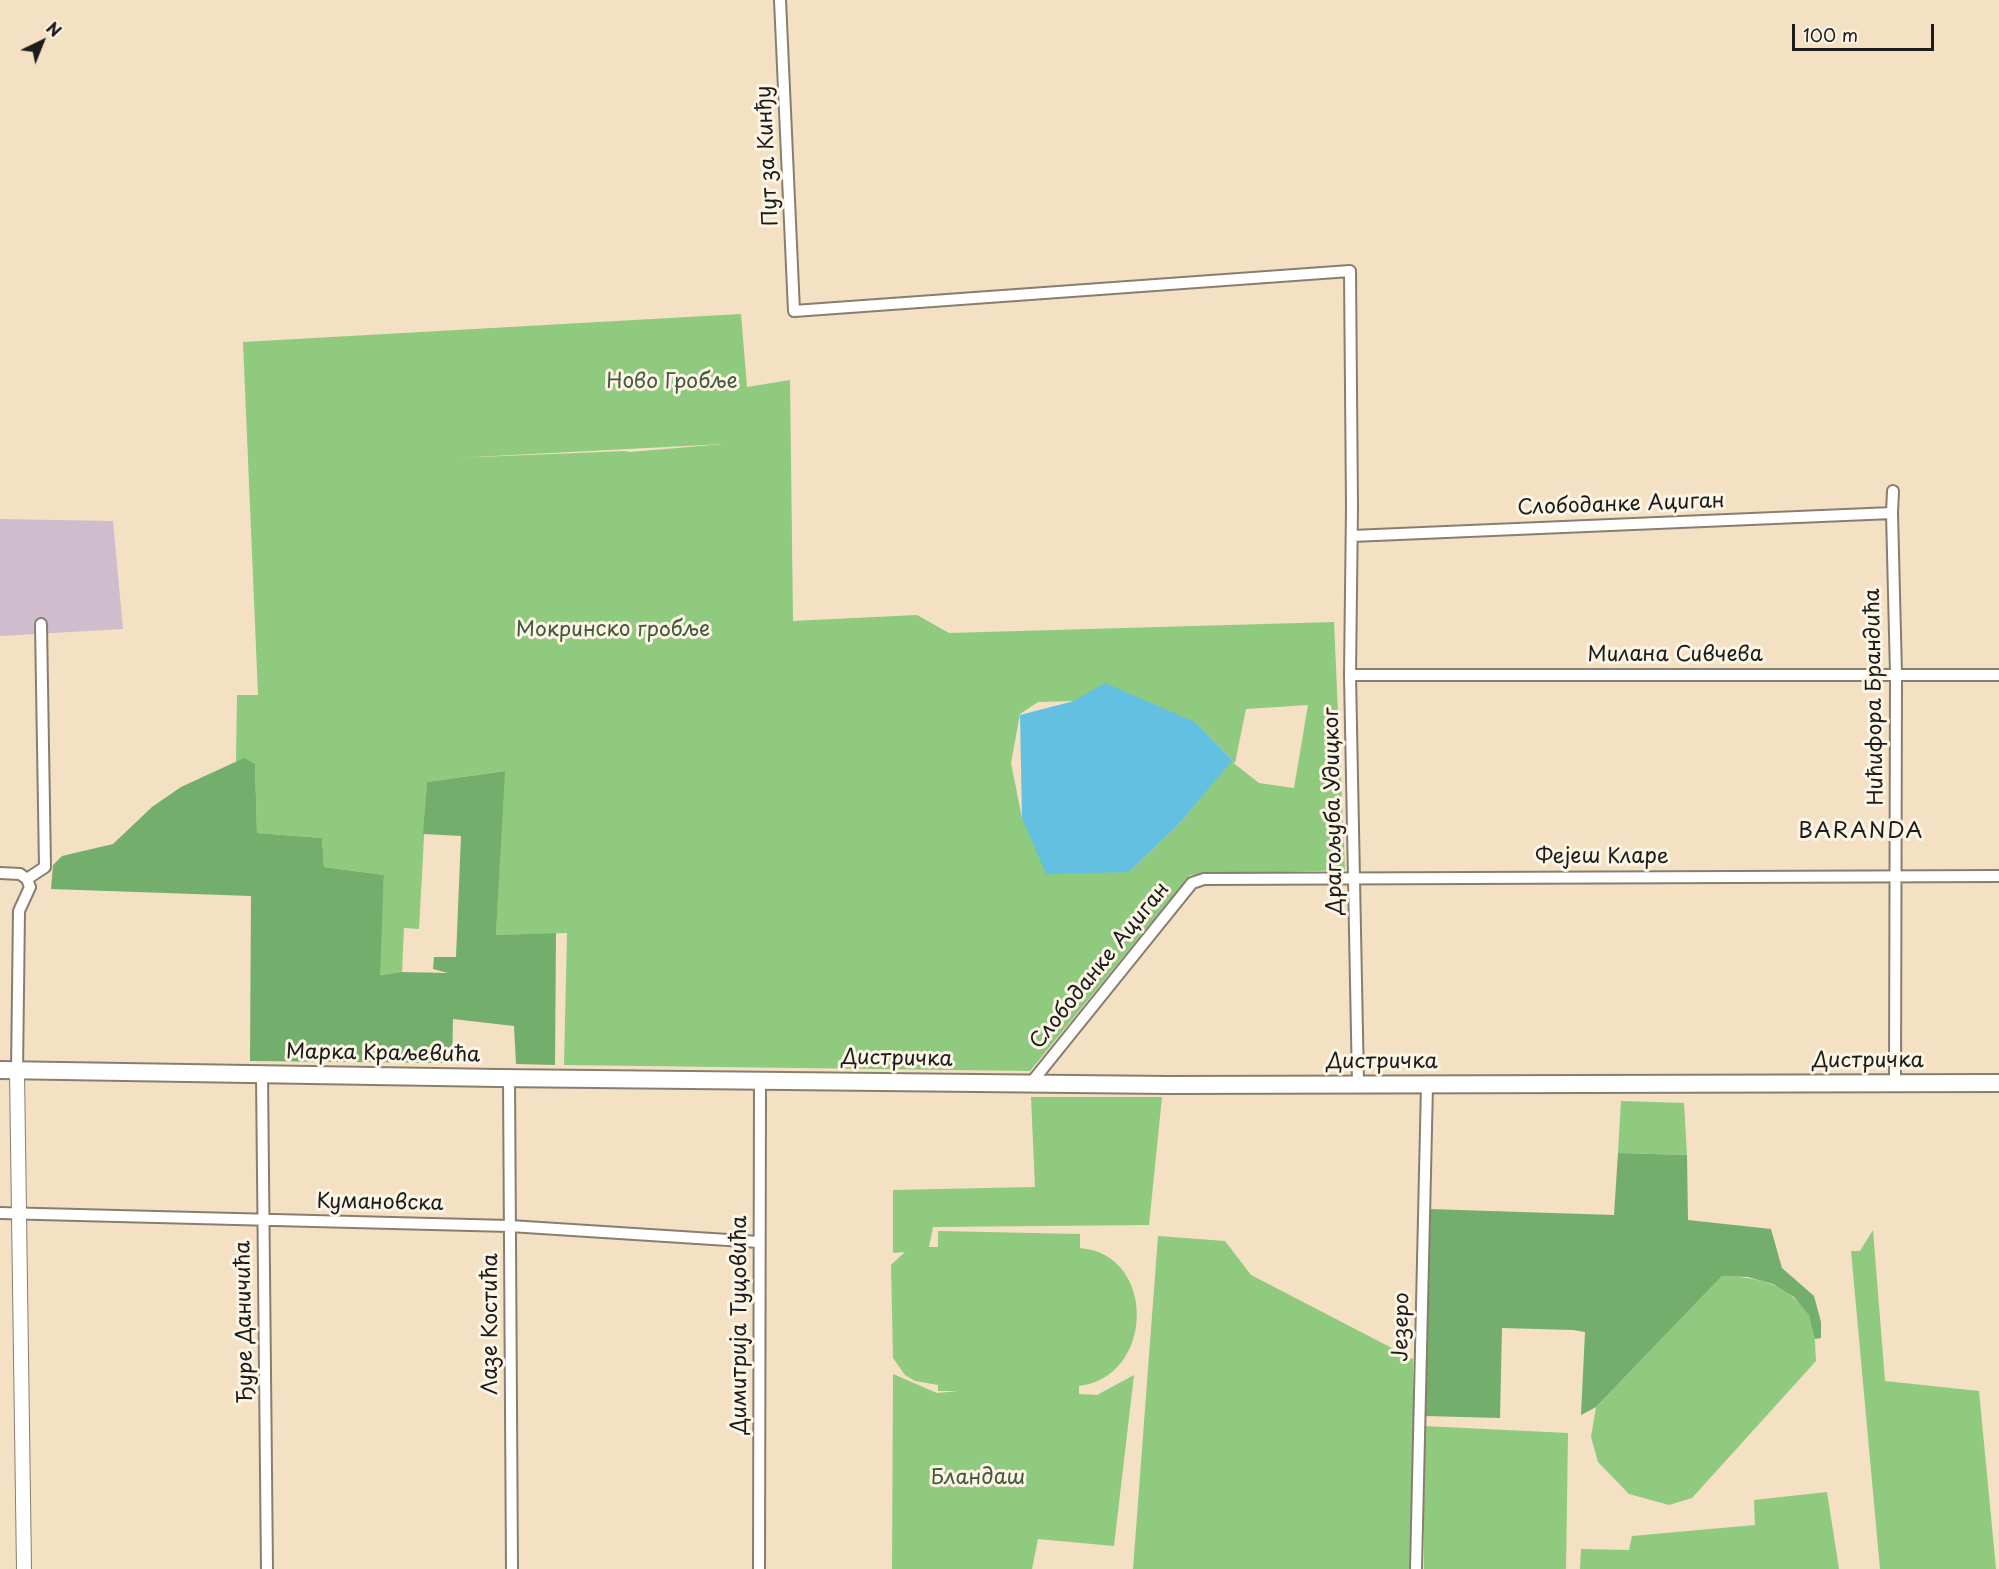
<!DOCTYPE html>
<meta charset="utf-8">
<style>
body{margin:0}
#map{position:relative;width:1999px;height:1569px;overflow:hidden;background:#f4e0c3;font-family:"Playpen Sans",sans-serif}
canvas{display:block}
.north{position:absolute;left:12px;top:12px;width:60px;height:60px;-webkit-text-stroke:4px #fcf5e5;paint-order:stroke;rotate:43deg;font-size:16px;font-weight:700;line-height:24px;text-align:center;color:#1c1c1c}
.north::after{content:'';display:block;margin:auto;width:21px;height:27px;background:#1c1c1c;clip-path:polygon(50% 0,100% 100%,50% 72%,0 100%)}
.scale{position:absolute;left:1792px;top:24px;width:142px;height:27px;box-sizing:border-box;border:3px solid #1c1c1c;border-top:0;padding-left:8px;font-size:18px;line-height:21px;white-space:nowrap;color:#1c1c1c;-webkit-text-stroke:4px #fcf5e5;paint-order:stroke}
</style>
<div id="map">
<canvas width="1999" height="1569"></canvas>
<div class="north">N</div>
<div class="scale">100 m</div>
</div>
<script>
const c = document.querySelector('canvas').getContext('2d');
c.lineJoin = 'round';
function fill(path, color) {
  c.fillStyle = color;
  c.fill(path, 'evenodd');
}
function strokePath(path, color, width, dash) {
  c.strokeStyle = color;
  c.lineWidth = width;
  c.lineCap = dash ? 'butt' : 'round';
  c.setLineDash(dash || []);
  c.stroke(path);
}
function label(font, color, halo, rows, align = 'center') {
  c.font = font + ' "Playpen Sans",sans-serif';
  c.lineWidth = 6;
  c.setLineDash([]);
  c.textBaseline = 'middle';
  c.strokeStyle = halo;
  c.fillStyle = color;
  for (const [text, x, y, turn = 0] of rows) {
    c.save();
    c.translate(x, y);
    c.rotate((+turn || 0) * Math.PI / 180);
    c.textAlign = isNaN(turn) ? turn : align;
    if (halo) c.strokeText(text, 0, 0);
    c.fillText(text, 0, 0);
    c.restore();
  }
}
const industrial = new Path2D(`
 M0,519L113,521L123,629L0,636Z`);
const green = new Path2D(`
 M741,314L747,387L790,380L793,621L917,615L949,633L1334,622L1345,870L1190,875L1030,1071L564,1065L567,933L496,935L504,771L427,782L419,929L404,928L402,972L379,975L384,875L324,867L322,838L257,833L255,764L236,762L237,695H258L243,342ZM724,444L630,452L625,451L455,458ZM1074,701L1195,722L1235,763L1246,709L1308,705L1294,788L1259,783L1231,761L1179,824L1129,872L1022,818L1011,763L1020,714L1038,702Z
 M1031,1097H1162L1149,1225L933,1227L929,1247H938V1231L1080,1234V1248C1157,1254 1155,1377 1079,1386V1394L1097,1395L1134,1375L1114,1546L1038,1539L1032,1569H892L893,1374L937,1393L959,1391H938V1385L915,1381L905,1375L893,1358L891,1265L905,1252L893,1253V1190L1035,1187Z
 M1621,1101L1684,1103L1687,1155L1618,1153Z
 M1873,1230L1885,1381L1979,1391L1996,1569H1880L1851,1251H1860Z
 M1158,1236L1225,1241L1251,1275L1413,1359V1569H1133Z
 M1722,1276C1751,1277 1780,1281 1800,1304C1803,1307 1807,1311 1809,1315C1816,1328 1815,1347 1816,1361L1692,1498L1669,1505L1629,1494L1598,1462L1591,1437L1596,1407Z
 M1424,1426L1568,1433L1566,1569H1424Z
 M1827,1492L1839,1569H1580L1581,1549L1629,1550L1632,1536L1755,1525L1754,1500Z`);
const forest = new Path2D(`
 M244,758L255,764L257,833L322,838L324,867L384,875L380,975L402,972L448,973L433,969L434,957H456L461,836L423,834L427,782L505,771L496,935L556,933L555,1065L516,1064L514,1026L453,1019L452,1063L250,1061L251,896L51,889L53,865L62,856L113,844L152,807L181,787Z
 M1618,1153L1687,1155L1688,1220L1771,1229L1782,1268L1814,1296L1821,1322V1338L1815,1339L1809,1315L1794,1297L1773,1284L1748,1277L1722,1276L1596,1407L1581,1415L1585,1332L1573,1330L1502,1328L1500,1418L1425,1416L1429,1209L1614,1215Z`);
const water = new Path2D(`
 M1105,683L1195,722L1235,763L1231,762L1179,824L1129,872L1046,874L1022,818L1020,715L1074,701Z`);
const minor = new Path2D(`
 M780,0L794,311L1350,271L1352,507L1350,675L1358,1084
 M1893,491L1892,513L1896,674L1895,1083
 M1352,536L1892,513
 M1350,675H1999
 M0,873L20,874L27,879
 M27,879L45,867L41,624
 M17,1071L19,911L30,887L27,879
 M262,1074L267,1569
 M509,1078L512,1569
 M1031,1083L1192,883L1204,879L1999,876
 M0,1213L510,1226L759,1242
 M759,1569L760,1081
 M1416,1569L1427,1085`);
const tertiary = new Path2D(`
 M17,1071L24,1569`);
const primary = new Path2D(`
 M0,1070L498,1078L1168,1085L1999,1083`);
const streetNames = [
 ["Пут за Кинђу",768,156,-93],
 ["Слободанке Ациган",1621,505,-2],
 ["Милана Сивчева",1675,655],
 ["Нићифора Брандића",1875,697,-91],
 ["Драгољуба Удицког",1334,811,-91],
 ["Фејеш Кларе",1602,857],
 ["Слободанке Ациган",1100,966,-51],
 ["Марка Краљевића",383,1054,1],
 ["Дистричка",897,1059,1],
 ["Дистричка",1868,1061],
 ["Дистричка",1382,1062],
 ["Кумановска",380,1203,1],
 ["Ђуре Даничића",245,1322,-91],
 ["Лазе Костића",491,1324,-90],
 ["Димитрија Туцовића",740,1325,-90],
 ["Језеро",1402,1327,-89]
];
const parkNames = [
 ["Ново Гробље",672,382],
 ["Мокринско гробље",613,630],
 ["Бландаш",978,1478]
];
const neighbourhoodNames = [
 ["BARANDA",1861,832]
];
fill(industrial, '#cfbdce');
fill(green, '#8fca7e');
fill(forest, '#73ae6d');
fill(water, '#63c0e1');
strokePath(minor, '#887e70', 14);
strokePath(tertiary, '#887e70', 16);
strokePath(primary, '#887e70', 20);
strokePath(minor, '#fff', 10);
strokePath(tertiary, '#fff', 14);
strokePath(primary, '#fff', 16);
label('21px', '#1c1c1c', '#fcf5e5', streetNames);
label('21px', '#44593e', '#fcf5e5', parkNames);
c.letterSpacing = '1.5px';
label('22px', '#1c1c1c', '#fcf5e5', neighbourhoodNames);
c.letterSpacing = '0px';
</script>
